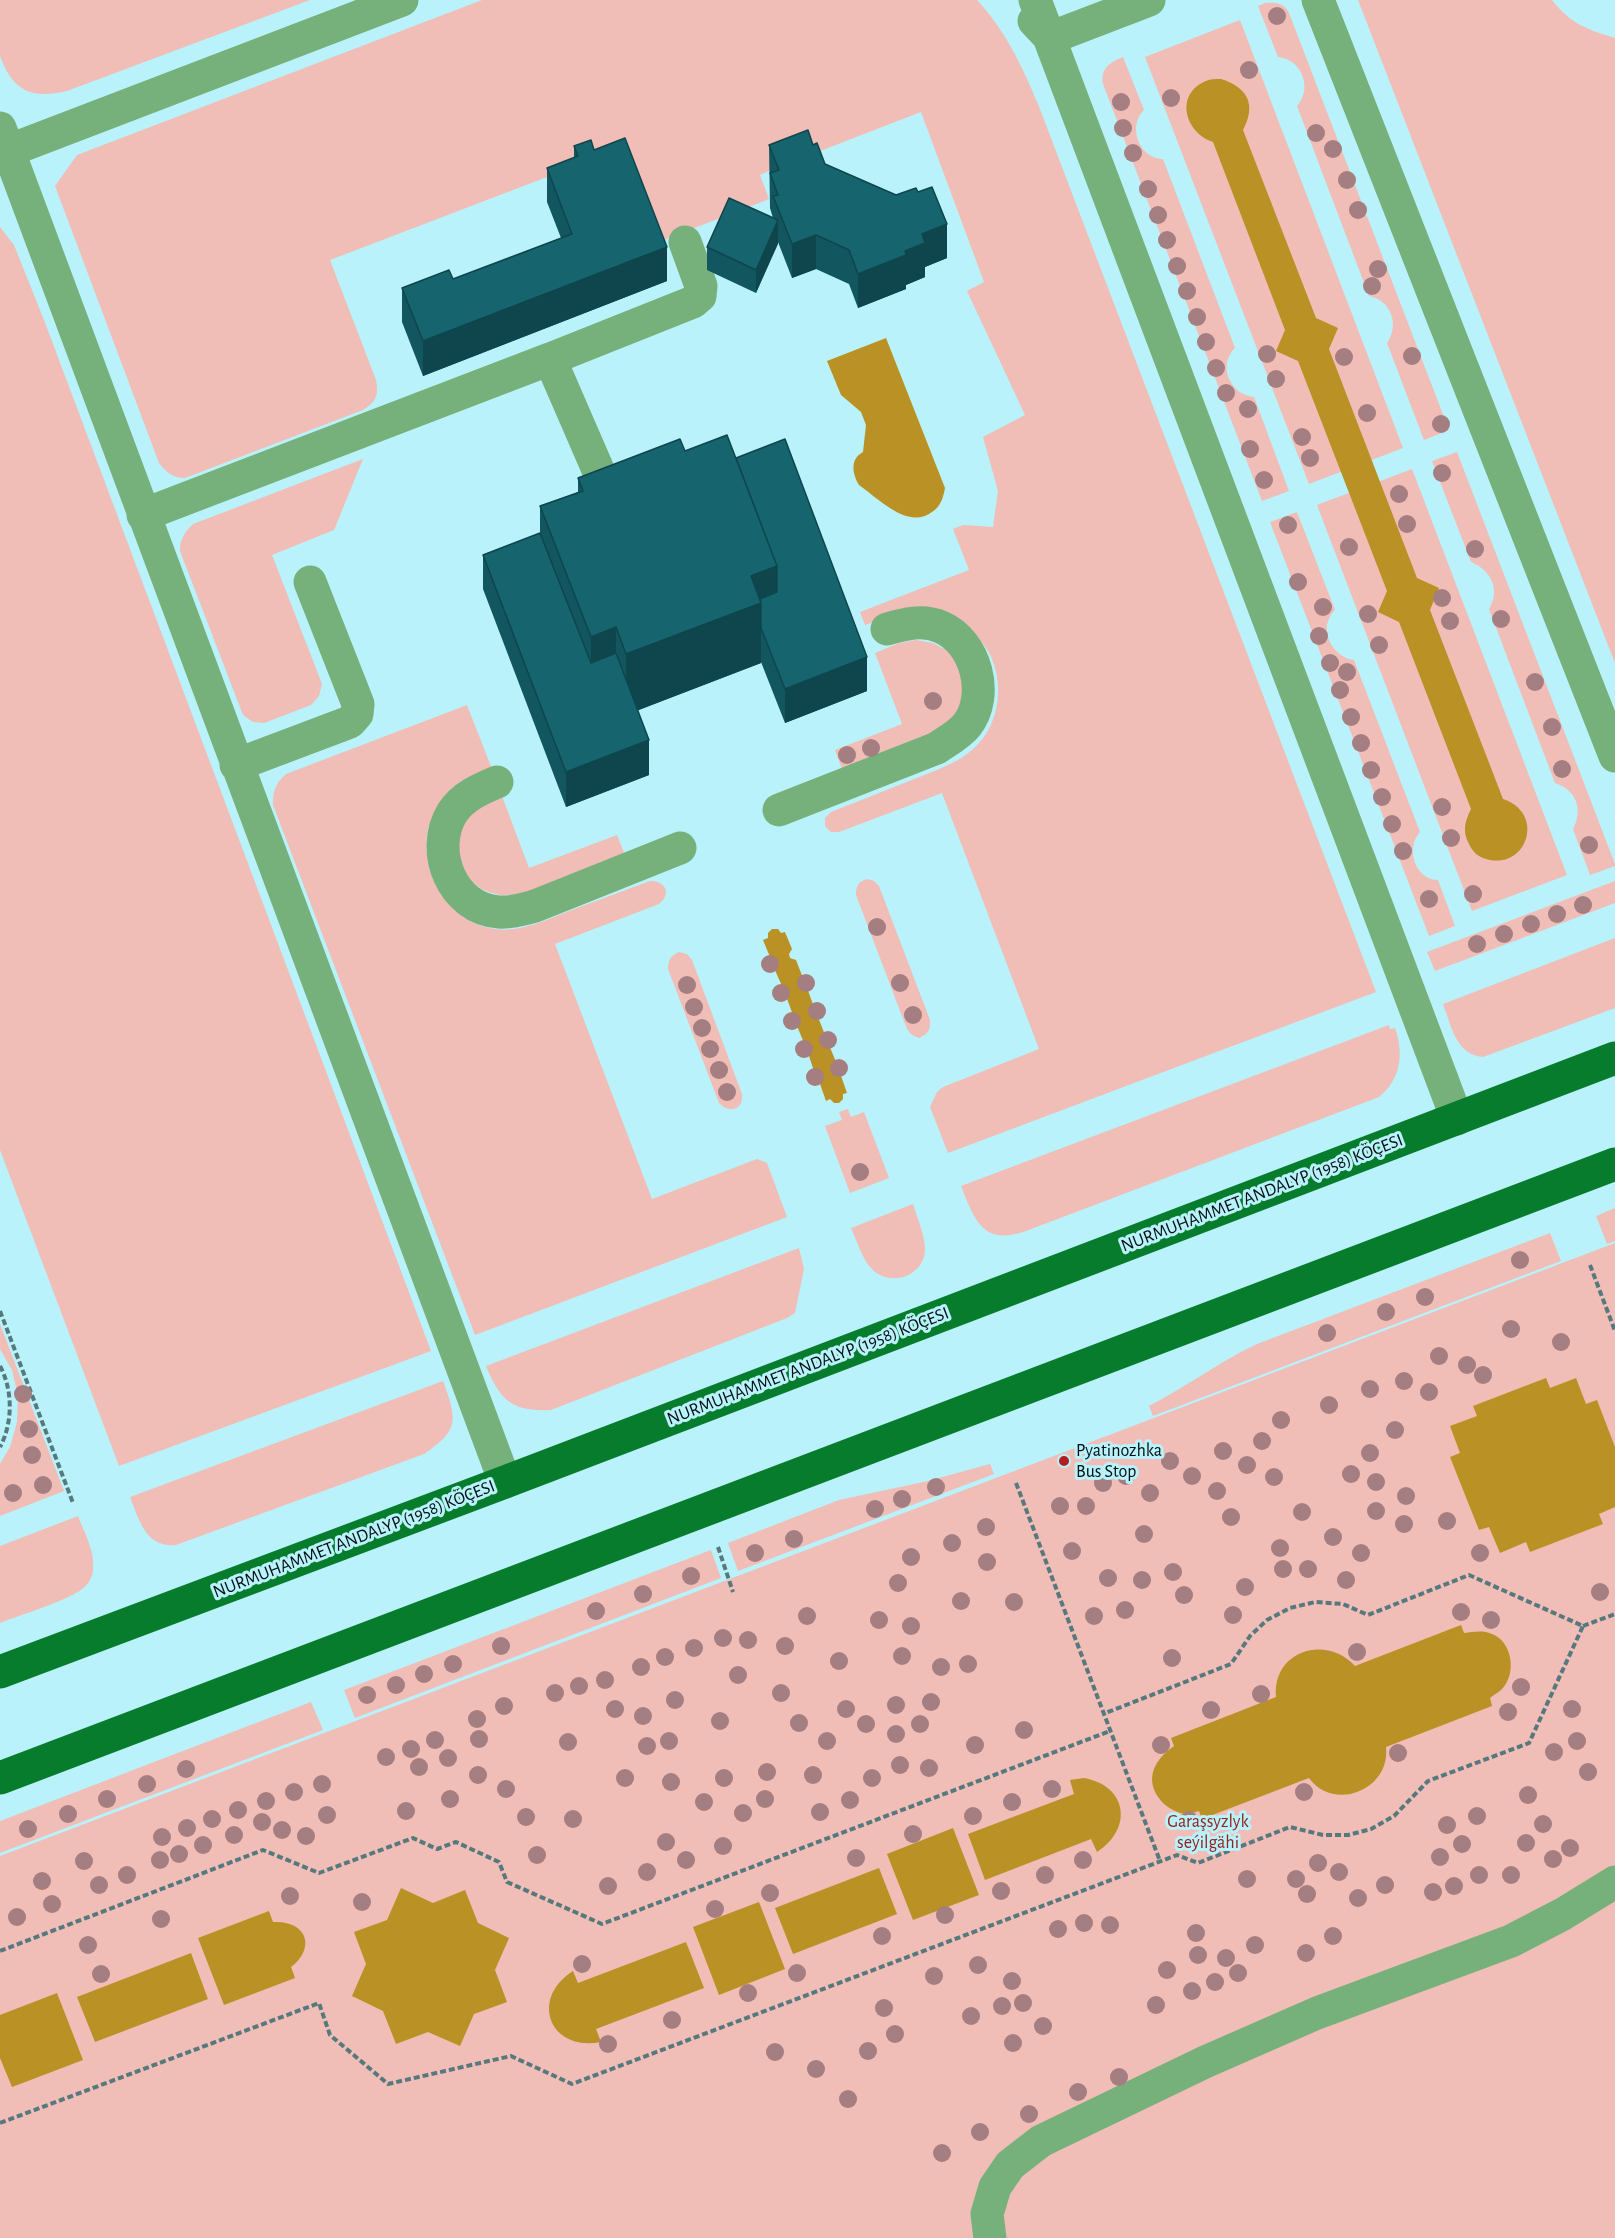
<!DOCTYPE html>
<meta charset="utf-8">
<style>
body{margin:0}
canvas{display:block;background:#b9f2fa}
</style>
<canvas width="1615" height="2238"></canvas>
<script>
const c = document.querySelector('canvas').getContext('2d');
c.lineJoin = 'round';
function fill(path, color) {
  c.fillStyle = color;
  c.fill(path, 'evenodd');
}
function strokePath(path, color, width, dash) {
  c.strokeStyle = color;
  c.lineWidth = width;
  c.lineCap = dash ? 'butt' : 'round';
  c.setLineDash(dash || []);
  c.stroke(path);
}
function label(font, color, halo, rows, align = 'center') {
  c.font = font + ' "Alegreya Sans",sans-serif';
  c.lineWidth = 6;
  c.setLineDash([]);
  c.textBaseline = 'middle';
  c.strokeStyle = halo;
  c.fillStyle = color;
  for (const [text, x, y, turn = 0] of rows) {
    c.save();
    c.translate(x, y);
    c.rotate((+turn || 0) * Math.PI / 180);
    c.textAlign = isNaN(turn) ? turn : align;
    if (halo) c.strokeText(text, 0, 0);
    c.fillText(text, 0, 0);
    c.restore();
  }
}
const green = new Path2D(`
 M0,0H310L67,91C32,99 13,92 0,56Z
 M482,0H977C1005,30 1022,66 1038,104L1376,992L948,1153L930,1107L937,1092L943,1087L1039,1049L942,793L839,832H831L825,826V818L831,812C860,801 888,789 917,778C934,771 952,765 967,754C999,732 1007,684 988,651C984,644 978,638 974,633L889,616L865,625L860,612L969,570L953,529L963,525L993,527L998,491L983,437L1025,415L967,291L984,282L921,112L771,170L760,175L769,199L656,243L547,177L330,260L376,380C379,395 376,402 363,410L185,478C173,478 166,472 159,463L55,186L77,155Z
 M1358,0H1552C1571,24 1586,29 1615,38V663Z
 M1265,3C1274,2 1285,3 1289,13L1449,430L1424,440L1387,343C1400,325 1391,300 1369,296L1297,106C1313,89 1302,59 1278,57L1258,6Z
 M1240,20L1403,448L1309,484L1145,57Z
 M1123,57L1144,110C1127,126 1139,159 1163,159L1235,348C1217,365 1230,395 1254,397L1289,491L1262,501L1103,84C1100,69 1110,62 1123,57Z
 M0,227L14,245L44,320L431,1351L119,1466L0,1150Z
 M1457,452L1615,864V866L1590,875L1573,829C1583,810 1577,790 1555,783L1489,609C1501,590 1491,570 1471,562L1432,461Z
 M363,459L334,530L272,555L322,684L319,696L311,705L264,723L253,722L243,715L180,551C180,539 184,533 193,524Z
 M1412,469L1567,875L1472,911L1317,505Z
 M1297,512L1335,610C1317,627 1331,657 1354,660L1420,832C1405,848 1415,880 1438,880L1455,926L1429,936L1270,522Z
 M916,640L933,643L948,651L959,664L965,697L949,726L843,772L835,750L902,724L875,653L899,643Z
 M467,705L492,769C481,778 434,815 430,823C426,832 426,845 427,854C430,897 469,935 513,929C532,927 551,918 569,911C596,901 623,891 650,881C666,881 672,894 659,904L555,944L652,1199L757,1159L767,1163L787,1217L475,1335L273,805C272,793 276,782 286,774Z
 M502,796L529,868L617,835L625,855L524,893C513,895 503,897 492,893C457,884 447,835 473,811C481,805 493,801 502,796Z
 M867,879L874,881L879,886L930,1020C931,1030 928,1034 919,1038L912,1035L907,1029L856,895C856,886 858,882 867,879Z
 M1615,881V903L1435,971L1427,952Z
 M1615,938V1008L1483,1057C1456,1055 1451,1025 1443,1004Z
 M679,952L687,954L692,960L742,1094C744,1110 729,1114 719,1103L668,969C668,959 671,956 679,952Z
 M1389,1025L1390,1029L1395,1028C1404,1054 1401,1079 1379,1097L1026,1231C983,1246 975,1221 961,1186Z
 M848,1109L851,1117L864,1112L889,1178L850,1193L825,1126L842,1120L839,1112Z
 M913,1204C917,1218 925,1235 925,1250C924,1276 890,1288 872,1269C862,1259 857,1241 851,1228Z
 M1615,1208V1241L1607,1244L1596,1216Z
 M1550,1233L1561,1261L1153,1416L1149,1406C1186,1387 1219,1362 1257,1344Z
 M1615,1243V2238H0V1856Z
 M799,1248L804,1269L795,1313L787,1318L551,1410C512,1412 500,1400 486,1366Z
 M0,1324L64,1491L0,1516V1464L10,1447L17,1422L18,1396L12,1370L0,1349Z
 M443,1381C457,1420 460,1430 424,1454L176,1545C146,1548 139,1520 130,1497Z
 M990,1464L994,1474L738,1571L728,1543L839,1500L928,1481Z
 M78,1516C84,1532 95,1551 93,1569C93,1577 88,1585 82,1589C65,1602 22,1614 0,1623V1546Z
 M711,1550L721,1578L355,1718L344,1690Z
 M311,1702L323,1730L0,1853V1821Z`);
const water = new Path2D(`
 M1221,79C1247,87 1257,104 1243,130L1316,318L1338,328L1329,349L1417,578L1439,588L1430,610L1503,799C1546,813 1527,871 1486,859C1478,857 1472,851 1469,844C1462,831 1465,821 1471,809L1399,622L1378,612L1387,591L1298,361L1276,351L1285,330L1213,142C1185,133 1174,94 1206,81C1210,79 1216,79 1221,79Z
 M886,338L945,488C943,498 941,506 932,512C908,530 879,499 859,485C852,473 850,459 863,452L866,425L861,412L841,395L827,361Z
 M772,929H778L781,933L785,932L792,949L789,954L790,958L796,960L803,978L800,983L802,987L807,988L814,1007L811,1012L813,1015L818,1017L825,1035L822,1040L824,1043L829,1045L836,1062L833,1068L834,1071L840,1073L847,1093L843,1094V1099L839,1103H834L830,1099L826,1101L819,1081L821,1077L819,1072L814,1071L808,1053L809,1045L804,1043L797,1026L800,1020L798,1017L793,1015L786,996L789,991L787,988L782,986L774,968L777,962L776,959L770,957L763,940L768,938V933Z
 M1546,1378L1550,1388L1576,1378L1586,1404L1597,1400L1615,1447V1507L1599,1514L1603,1524L1530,1552L1526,1542L1500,1553L1489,1527L1479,1530L1450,1457L1460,1453L1450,1426L1477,1416L1473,1406Z
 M1461,1625L1464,1633C1474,1632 1482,1630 1492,1634C1513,1642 1517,1675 1501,1690C1498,1693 1493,1695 1490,1698L1492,1706L1386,1747C1391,1789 1334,1813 1309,1778L1202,1819L1199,1811C1195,1812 1190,1814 1185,1814C1178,1813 1170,1809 1164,1804C1143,1783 1152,1761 1174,1746L1171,1738L1276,1697C1272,1651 1326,1634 1355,1666Z
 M1084,1778C1128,1786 1133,1829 1097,1852L1091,1839L985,1880L968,1834L1074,1794L1070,1780Z
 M953,1828L979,1895L913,1920L887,1854Z
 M879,1868L897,1914L793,1954L775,1908Z
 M401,1888L433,1903L465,1890L478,1923L509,1938L495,1970L507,2002L474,2014L460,2046L428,2032L396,2044L383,2011L352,1996L366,1964L354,1932L387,1920Z
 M759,1902L785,1969L719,1995L693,1927Z
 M269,1911L273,1922C306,1920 317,1947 291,1967L295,1978L224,2005L198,1938Z
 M686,1942L704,1988L596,2029L601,2042C550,2052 529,1999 573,1971L578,1983Z
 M191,1953L208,1999L95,2042L77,1997Z
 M57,1993L83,2060L12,2087L0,2058V2015Z`);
const path = new Path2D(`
 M1590,1265L1615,1331
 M0,1311L73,1503
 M0,1366C13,1390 13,1423 0,1447
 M1016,1483L1160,1861
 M718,1547L733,1592
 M1583,1626L1615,1614
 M0,1951L263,1850L319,1873L413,1838L437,1849L456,1842L499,1862L507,1882L602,1924L1110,1731
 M0,2123L319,2003L330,2035L388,2084L511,2056L572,2084L1177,1855L1198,1863L1290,1827L1323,1835H1348L1371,1829L1394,1816L1428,1781L1529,1743L1583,1626L1469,1575L1368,1615L1343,1604L1315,1602L1290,1608L1267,1620L1250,1636L1231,1664L1103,1714`);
const minor = new Path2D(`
 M1035,0L1457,1119
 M1318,0L1615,756
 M1034,21L1050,38L1149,0
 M0,128L505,1482
 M0,154L402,0
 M550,359L693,302L700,296L701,286L685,242
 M143,515L550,359L599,472
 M236,765L350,722L357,714L358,704L310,582
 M497,782C480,789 462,797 452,813C429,851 452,909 499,912C511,913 524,909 535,906L680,848
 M779,810L937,748C947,741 959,735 967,725C990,695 976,642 941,627C923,619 904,624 887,629
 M990,2238L987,2214L995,2187L1010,2165L1041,2141L1205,2062L1317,2013L1511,1941L1563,1914L1615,1882`);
const major = new Path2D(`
 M0,1672L505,1482L1615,1058
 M0,1778L1615,1164`);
const trees = [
 [1277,16],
 [1249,70],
 [1171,98],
 [1121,102],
 [1123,128],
 [1316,133],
 [1333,149],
 [1133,153],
 [1347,180],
 [1148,189],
 [1358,210],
 [1158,215],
 [1167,240],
 [1177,266],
 [1378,269],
 [1372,286],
 [1187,291],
 [1197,317],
 [1206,342],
 [1267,354],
 [1412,356],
 [1344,357],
 [1216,368],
 [1276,379],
 [1226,393],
 [1248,409],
 [1367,413],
 [1441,424],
 [1302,437],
 [1250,449],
 [1310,458],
 [1442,473],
 [1264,480],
 [1399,494],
 [1407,524],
 [1288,525],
 [1349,547],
 [1475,549],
 [1298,582],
 [1442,598],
 [1323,607],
 [1368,614],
 [1501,619],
 [1450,621],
 [1319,636],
 [1379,645],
 [1330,663],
 [1347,672],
 [1535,682],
 [1340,690],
 [933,701],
 [1351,717],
 [1552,727],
 [1361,743],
 [871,748],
 [847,755],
 [1562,769],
 [1371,770],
 [1382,797],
 [1442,807],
 [1392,824],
 [1451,838],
 [1589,845],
 [1403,851],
 [1473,894],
 [1429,899],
 [1583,905],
 [1557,914],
 [1531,924],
 [877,927],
 [1504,934],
 [1477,944],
 [770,964],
 [806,983],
 [900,983],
 [687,985],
 [781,993],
 [694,1007],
 [817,1011],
 [913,1015],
 [792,1021],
 [702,1028],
 [828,1040],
 [710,1049],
 [804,1049],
 [839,1068],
 [719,1070],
 [815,1077],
 [727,1092],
 [860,1172],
 [1520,1260],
 [1425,1297],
 [1386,1312],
 [1511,1329],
 [1327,1333],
 [1561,1342],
 [1439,1356],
 [1467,1365],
 [1483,1375],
 [1404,1381],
 [1370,1389],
 [1429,1392],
 [23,1394],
 [1329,1405],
 [1281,1420],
 [29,1429],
 [1395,1430],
 [1262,1441],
 [1223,1451],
 [1370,1453],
 [32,1455],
 [1170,1461],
 [1247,1465],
 [1351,1474],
 [1126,1476],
 [1192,1476],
 [1274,1477],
 [1376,1482],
 [1103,1483],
 [43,1485],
 [936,1487],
 [1217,1491],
 [13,1493],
 [1150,1493],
 [1406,1496],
 [902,1499],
 [1060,1506],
 [1086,1506],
 [875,1509],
 [1376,1511],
 [1302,1512],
 [1231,1517],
 [1447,1521],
 [1404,1524],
 [986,1527],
 [1144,1534],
 [1333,1537],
 [794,1539],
 [952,1543],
 [1280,1548],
 [1072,1551],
 [755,1553],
 [1361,1553],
 [1480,1553],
 [911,1557],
 [987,1562],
 [1283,1569],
 [1308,1569],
 [1173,1572],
 [691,1576],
 [1108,1578],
 [1142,1580],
 [1346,1580],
 [898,1583],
 [1245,1587],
 [1600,1592],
 [643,1594],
 [1184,1595],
 [961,1601],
 [1014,1602],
 [1125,1610],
 [596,1611],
 [1461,1612],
 [1233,1615],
 [807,1616],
 [1094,1616],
 [879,1620],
 [1491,1620],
 [911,1626],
 [723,1638],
 [748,1640],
 [501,1646],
 [785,1646],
 [694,1648],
 [1357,1652],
 [902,1656],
 [665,1657],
 [1172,1658],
 [839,1661],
 [453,1664],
 [968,1664],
 [641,1667],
 [941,1667],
 [424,1674],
 [738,1675],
 [605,1680],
 [396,1685],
 [579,1686],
 [1521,1687],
 [555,1693],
 [781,1693],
 [1261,1694],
 [367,1695],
 [675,1700],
 [931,1702],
 [896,1705],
 [504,1706],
 [615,1709],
 [846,1709],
 [1572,1709],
 [1211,1710],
 [1508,1712],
 [643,1716],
 [477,1719],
 [720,1721],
 [799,1723],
 [866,1724],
 [920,1724],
 [1024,1730],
 [896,1734],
 [479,1739],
 [435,1740],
 [669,1741],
 [827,1741],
 [1577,1741],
 [568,1742],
 [975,1745],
 [1161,1745],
 [647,1746],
 [411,1749],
 [1554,1752],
 [1398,1753],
 [386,1757],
 [448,1758],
 [900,1765],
 [419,1767],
 [929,1768],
 [186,1769],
 [767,1772],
 [1588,1772],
 [478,1775],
 [813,1775],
 [625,1778],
 [724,1778],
 [872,1778],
 [671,1782],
 [147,1784],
 [322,1784],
 [506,1789],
 [1052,1789],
 [294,1792],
 [1304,1792],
 [1528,1795],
 [107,1799],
 [450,1799],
 [765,1799],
 [850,1800],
 [266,1801],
 [704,1802],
 [1012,1802],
 [238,1810],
 [406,1811],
 [820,1812],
 [743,1813],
 [68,1814],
 [327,1815],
 [973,1816],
 [1477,1816],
 [526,1817],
 [212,1819],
 [573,1819],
 [1189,1820],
 [262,1822],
 [1543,1824],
 [1447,1825],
 [187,1828],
 [28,1829],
 [282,1830],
 [913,1834],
 [234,1835],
 [306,1836],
 [162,1837],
 [666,1842],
 [1526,1843],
 [1462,1844],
 [203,1845],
 [723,1846],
 [1570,1848],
 [179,1854],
 [537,1855],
 [1440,1857],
 [856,1858],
 [1553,1859],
 [160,1860],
 [686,1860],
 [1083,1860],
 [84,1861],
 [1318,1863],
 [647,1872],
 [1339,1872],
 [127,1875],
 [1045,1875],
 [1479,1875],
 [1511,1875],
 [1247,1879],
 [1296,1879],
 [42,1881],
 [99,1885],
 [1385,1885],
 [608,1886],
 [1454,1886],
 [1001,1891],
 [1433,1892],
 [770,1893],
 [1307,1894],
 [290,1896],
 [1358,1898],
 [362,1902],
 [52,1904],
 [715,1909],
 [945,1915],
 [17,1917],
 [161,1919],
 [1084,1923],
 [1110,1925],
 [1058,1929],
 [1196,1933],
 [882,1936],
 [1333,1936],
 [88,1945],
 [1255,1945],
 [1306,1953],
 [1198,1955],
 [1226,1958],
 [582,1964],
 [978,1965],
 [1167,1970],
 [797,1973],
 [1238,1973],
 [101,1974],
 [934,1976],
 [1012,1981],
 [1215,1982],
 [1192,1991],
 [748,1993],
 [1023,2003],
 [1156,2005],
 [1002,2006],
 [884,2008],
 [971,2016],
 [672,2020],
 [1043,2026],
 [895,2034],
 [1013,2043],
 [608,2044],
 [868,2051],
 [775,2052],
 [816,2069],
 [1119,2077],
 [1078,2092],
 [848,2099],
 [1029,2114],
 [980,2132],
 [942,2153]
];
const wall = new Path2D(`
 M769,145H813L825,164L947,258L925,267V277L906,285V289L858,308L849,284L816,269L792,278L778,242L756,293L707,270V247L773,218L770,208Z
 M574,146L594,150L667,281L423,376L402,322V288L453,279L561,238L547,202V168L574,158Z
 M685,451L736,458L867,691L785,723L761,662V663L638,710L649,775L566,807L483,589V555L540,533V506L578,492V478Z`);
const shadedWall = new Path2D(`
 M778,220V244L756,293V270Z
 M947,224V258L925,267V277L906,285V289L858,308V274L905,251L922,234Z
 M816,235V269L792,278V244Z
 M667,247V281L423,376V341Z
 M777,566V627L761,628V663L626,715V654L751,576Z
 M616,627V688L591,698V637Z
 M867,657V691L785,723V689Z
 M649,740V775L566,807V772Z`);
const building = new Path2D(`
 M808,130L813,145L817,143L825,164L896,195L916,188L918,192L932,187L947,224L922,234L925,243L905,251L906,255L858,274L849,250L816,235L792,244L773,196L778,195L770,173L779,170L769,145Z
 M625,138L667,247L423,341L402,288L449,270L453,279L572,234L547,168L578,156L574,146L591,140L594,150Z
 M729,198L778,220L756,270L707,247Z
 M727,435L777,566L751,576L761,603L626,654L616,627L591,637L540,506L583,491L578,478L680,439L685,451Z
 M785,439L867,657L785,689L761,628V603L760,599L777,592V566L736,458Z
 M540,533L591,663L616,653L649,740L566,772L483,555Z`);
const markers = [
 [1064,1461,6,"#b12020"]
];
const streetNames = [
 ["NURMUHAMMET ANDALYP (1958) KÖÇESI",1262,1193,-21],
 ["NURMUHAMMET ANDALYP (1958) KÖÇESI",808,1366,-21],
 ["NURMUHAMMET ANDALYP (1958) KÖÇESI",354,1539,-21]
];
const poiNames = [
 ["Pyatinozhka",1076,1451],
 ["Bus Stop",1076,1472]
];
const parkNames = [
 ["Garaşsyzlyk",1208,1822],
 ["seýilgähi",1208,1843]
];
fill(green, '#f1bdb7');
fill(water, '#b99124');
strokePath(path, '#56797e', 4, [6, 3]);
strokePath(minor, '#76b17c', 33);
strokePath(major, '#067c2c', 33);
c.fillStyle = '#a47e80';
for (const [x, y] of trees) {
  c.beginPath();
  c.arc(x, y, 9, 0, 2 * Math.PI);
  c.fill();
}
fill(wall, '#12565f');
fill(shadedWall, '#0f464d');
fill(building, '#15646e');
strokePath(building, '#0f464d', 1.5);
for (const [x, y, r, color] of markers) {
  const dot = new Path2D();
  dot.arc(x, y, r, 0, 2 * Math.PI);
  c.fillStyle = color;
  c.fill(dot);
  strokePath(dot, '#b9f2fa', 2);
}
label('18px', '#000f12', '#b9f2fa', streetNames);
label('18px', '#000f12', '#b9f2fa', poiNames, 'left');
label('18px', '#93201d', '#b9f2fa', parkNames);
</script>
